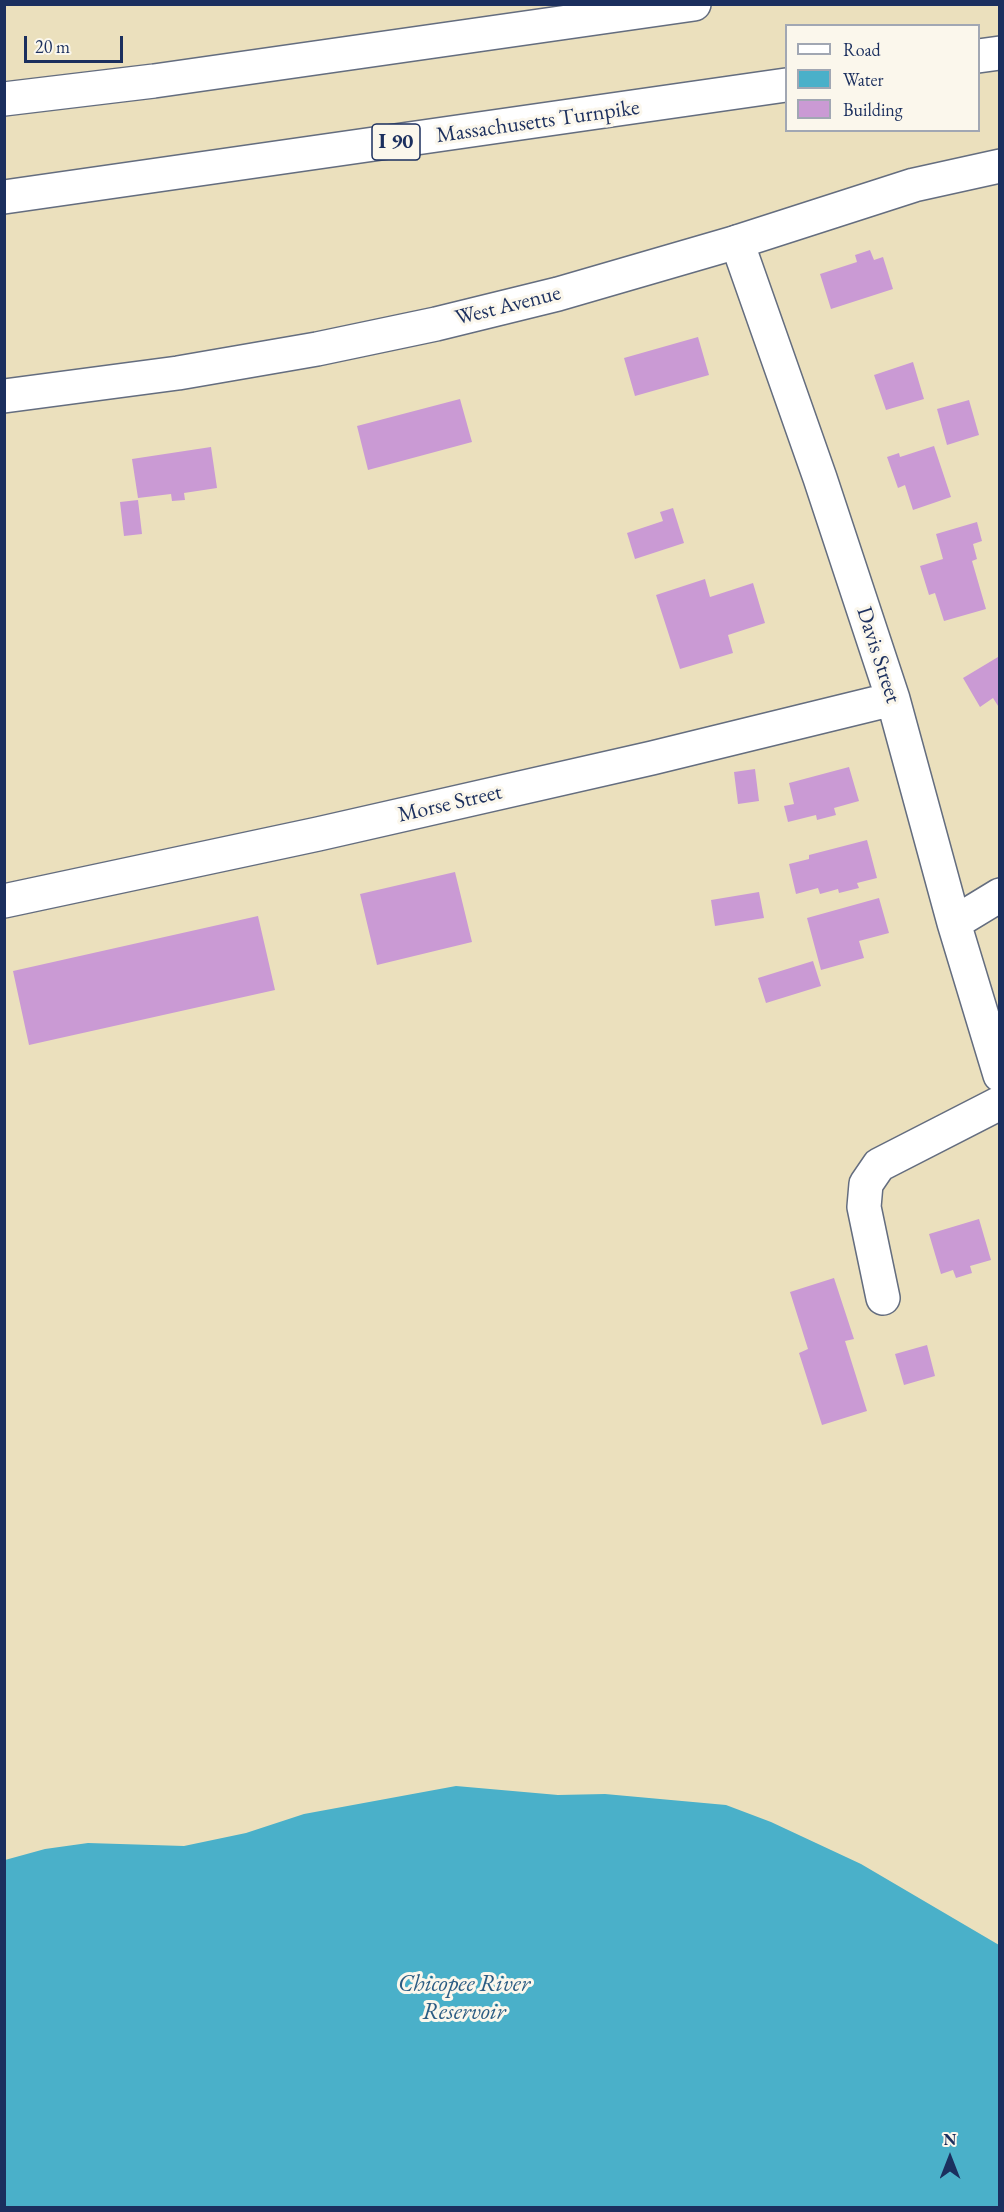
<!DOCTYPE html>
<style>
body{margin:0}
#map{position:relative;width:1004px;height:2212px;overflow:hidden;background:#ebe0bd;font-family:"EB Garamond",serif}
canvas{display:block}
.frame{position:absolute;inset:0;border:6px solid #1b2f5e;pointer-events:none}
.legend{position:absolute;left:785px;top:24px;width:195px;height:108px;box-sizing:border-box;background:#fbf7ec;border:2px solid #a1a7b3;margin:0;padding:8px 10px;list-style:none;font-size:18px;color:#1b2f5e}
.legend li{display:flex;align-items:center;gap:12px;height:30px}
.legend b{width:30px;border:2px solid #a1a7b3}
.north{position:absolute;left:920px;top:2128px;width:60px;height:60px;-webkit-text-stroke:4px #fbf7ec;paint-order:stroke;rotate:0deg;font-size:16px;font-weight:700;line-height:24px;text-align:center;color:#1b2f5e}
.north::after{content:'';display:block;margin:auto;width:21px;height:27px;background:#1b2f5e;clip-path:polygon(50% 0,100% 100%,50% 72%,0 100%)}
.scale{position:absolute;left:24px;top:36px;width:99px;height:27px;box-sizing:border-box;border:3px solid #1b2f5e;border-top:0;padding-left:8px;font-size:18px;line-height:21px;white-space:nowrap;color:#1b2f5e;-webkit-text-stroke:4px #fbf7ec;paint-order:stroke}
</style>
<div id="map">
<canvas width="1004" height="2212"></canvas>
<div class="frame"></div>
<ul class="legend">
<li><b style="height:8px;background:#fff"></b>Road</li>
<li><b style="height:16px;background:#4ab0c9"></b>Water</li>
<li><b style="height:16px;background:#ca9ad4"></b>Building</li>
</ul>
<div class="north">N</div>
<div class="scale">20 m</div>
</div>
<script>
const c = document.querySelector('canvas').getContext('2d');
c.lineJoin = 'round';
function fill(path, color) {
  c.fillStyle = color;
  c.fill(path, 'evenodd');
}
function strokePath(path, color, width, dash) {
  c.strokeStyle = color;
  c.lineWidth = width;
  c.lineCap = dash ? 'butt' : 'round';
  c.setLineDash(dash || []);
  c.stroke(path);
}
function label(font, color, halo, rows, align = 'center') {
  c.font = font + ' "EB Garamond",serif';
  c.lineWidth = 6;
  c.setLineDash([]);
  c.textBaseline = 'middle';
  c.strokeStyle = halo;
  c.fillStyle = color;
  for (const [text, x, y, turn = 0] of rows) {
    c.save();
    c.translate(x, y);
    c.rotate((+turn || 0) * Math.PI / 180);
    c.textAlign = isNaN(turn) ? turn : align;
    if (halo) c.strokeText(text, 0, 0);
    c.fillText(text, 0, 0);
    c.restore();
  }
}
const water = new Path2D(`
 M456,1786L558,1795L605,1794L726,1805L771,1822L861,1864L999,1945V2207H5V1860L45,1849L88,1843L184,1846L246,1833L304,1814Z`);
const building = new Path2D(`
 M870,250L874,260L883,257L893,289L831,309L820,274L857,262L855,255Z
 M698,337L709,375L635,396L624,358Z
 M913,362L924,399L886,410L874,375Z
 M460,399L472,442L368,470L357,426Z
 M969,400L979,435L947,445L937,409Z
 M934,446L951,497L913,510L905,485L898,488L887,457L899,453L900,457Z
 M211,447L217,488L184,493L185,500L172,501L171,494L138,498L132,459Z
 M138,500L142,534L124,536L120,502Z
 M673,508L684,543L635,559L627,533L663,521L660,512Z
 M977,522L982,541L973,544L977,559L972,561L986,609L944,621L935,593L929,595L920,566L943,559L936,534Z
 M705,579L710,597L753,583L765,623L728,635L733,653L680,669L656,595Z
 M998,657L1000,709L993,698L980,707L963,678Z
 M849,767L859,801L834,808L836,815L817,820L816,815L788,822L784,806L794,804L789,783Z
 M755,769L759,801L738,804L734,772Z
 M867,840L877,878L857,883L859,888L839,893L838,889L820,894L818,888L796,894L789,864L809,859V855Z
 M455,872L472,942L377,965L360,894Z
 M759,892L764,918L715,926L711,900Z
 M879,898L889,933L859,941L864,958L821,970L807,918Z
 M258,916L275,990L29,1045L13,971Z
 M813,961L821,986L766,1003L758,978Z
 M979,1219L991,1260L970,1266L972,1273L956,1278L953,1270L941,1274L929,1234Z
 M834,1278L854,1339L845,1341L867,1411L822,1425L799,1353L808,1349L790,1292Z
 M927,1345L935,1376L904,1385L895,1354Z`);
const minor = new Path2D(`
 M737,242L820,478L893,699L954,923L1000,1075
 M4,901L318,834L652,758L893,699
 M954,923L1000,895
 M883,1298L864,1207L866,1184L879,1165L1000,1103`);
const major = new Path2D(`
 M4,396L178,373L317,349L436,324L558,294L737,242L914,185L1000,166`);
const highway = new Path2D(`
 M978,56L1000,53
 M4,99L154,81L694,4
 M4,197L786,85`);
const shields = [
 [396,142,48]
];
const shieldNames = [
 ["I 90",396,142]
];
const streetNames = [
 ["Massachusetts Turnpike",538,122,-8],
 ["West Avenue",508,306,-14],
 ["Davis Street",878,655,72],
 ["Morse Street",450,804,-13]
];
const waterNames = [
 ["Chicopee River",464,1984],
 ["Reservoir",464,2012]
];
fill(water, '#4ab0c9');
fill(building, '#ca9ad4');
strokePath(minor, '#646d7f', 36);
strokePath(major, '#646d7f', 36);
strokePath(highway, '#646d7f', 36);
strokePath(minor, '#fff', 33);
strokePath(major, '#fff', 33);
strokePath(highway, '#fff', 33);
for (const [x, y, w] of shields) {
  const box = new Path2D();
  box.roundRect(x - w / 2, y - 18, w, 36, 4.5);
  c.fillStyle = '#fbf7ec';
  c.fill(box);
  strokePath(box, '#1b2f5e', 1.5);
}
label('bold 21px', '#1b2f5e', null, shieldNames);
label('22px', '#1b2f5e', '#fbf7ec', streetNames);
label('italic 24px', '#2b5c83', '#fbf7ec', waterNames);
</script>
